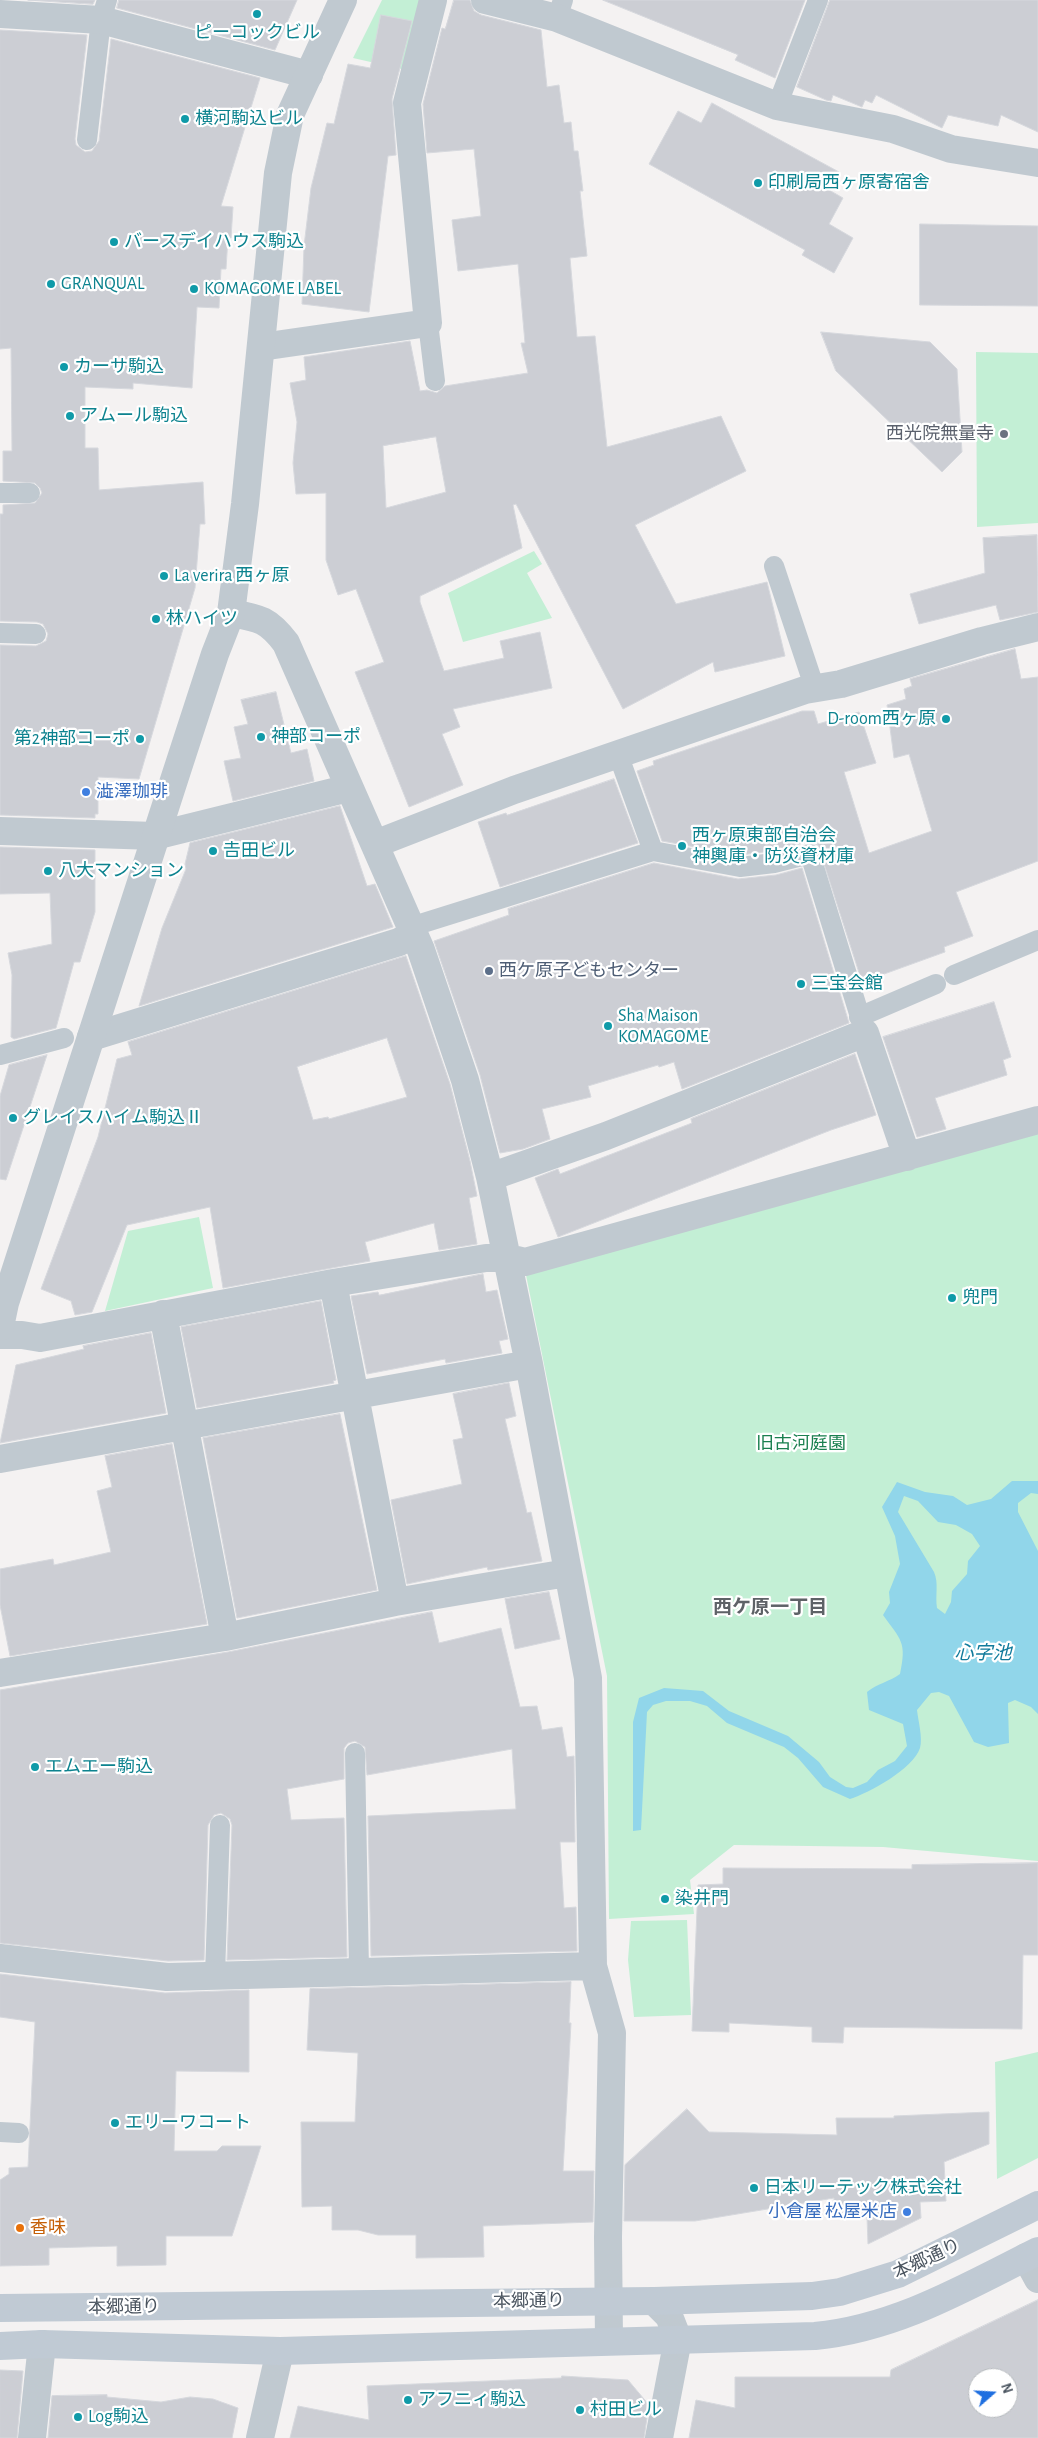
<!DOCTYPE html>
<meta charset="utf-8">
<style>
body{margin:0}
#map{position:relative;width:1038px;height:2438px;overflow:hidden;background:#f4f2f2;font-family:"Alegreya Sans",sans-serif}
canvas{display:block}
.north{position:absolute;left:968px;top:2368px;width:50px;height:50px;box-sizing:border-box;background:#fff;border:1px solid #b7bbbf;border-radius:50%;rotate:71deg;font-size:14px;font-weight:700;line-height:20px;text-align:center;color:#4a545f}
.north::after{content:'';display:block;margin:auto;width:18px;height:22px;background:#1f6fe0;clip-path:polygon(50% 0,100% 100%,50% 72%,0 100%)}
</style>
<div id="map">
<canvas width="1038" height="2438"></canvas>
<div class="north">N</div>
</div>
<script>
const c = document.querySelector('canvas').getContext('2d');
c.lineJoin = 'round';
function fill(path, color) {
  c.fillStyle = color;
  c.fill(path, 'evenodd');
}
function strokePath(path, color, width, dash) {
  c.strokeStyle = color;
  c.lineWidth = width;
  c.lineCap = dash ? 'butt' : 'round';
  c.setLineDash(dash || []);
  c.stroke(path);
}
function label(font, color, halo, rows, align = 'center') {
  c.font = font + ' "Alegreya Sans","Noto Sans JP",sans-serif';
  c.lineWidth = 4.5;
  c.setLineDash([]);
  c.textBaseline = 'middle';
  c.strokeStyle = halo;
  c.fillStyle = color;
  for (const [text, x, y, turn = 0] of rows) {
    c.save();
    c.translate(x, y);
    c.rotate((+turn || 0) * Math.PI / 180);
    c.textAlign = isNaN(turn) ? turn : align;
    if (halo) c.strokeText(text, 0, 0);
    c.fillText(text, 0, 0);
    c.restore();
  }
}
const green = new Path2D(`
 M382,0H423L406,70L353,58Z
 M976,352L1038,353V523L977,527Z
 M534,551L542,564L527,573L552,618L463,642L448,593Z
 M1038,1129V1861L883,1847L734,1845L690,1880L694,1914L609,1919L607,1676L525,1270Z
 M199,1217L213,1288L105,1311L128,1231Z
 M687,1920L691,2015L634,2017L628,1960L631,1921Z
 M1038,2052V2158L997,2179L995,2062Z`);
const water = new Path2D(`
 M1012,1481H1038V1494L1031,1493L1018,1503V1512L1038,1551V1714L1031,1707L1015,1700L1008,1703L1009,1743L988,1747L974,1742L949,1696L939,1692L931,1693L917,1710C918,1720 923,1738 920,1748C913,1769 869,1793 850,1799L823,1787L798,1758L784,1747L727,1723L707,1706L690,1701H666L653,1705L647,1712L641,1830L633,1831V1722L639,1698L664,1688L703,1691L729,1711L788,1736L819,1762L830,1777L846,1787L853,1788L867,1782L878,1770L895,1761L907,1746L903,1724L869,1710L867,1692C878,1683 889,1682 900,1674C907,1642 901,1640 883,1615L890,1603L889,1592L900,1564L895,1536L882,1507L897,1482L925,1492L953,1496L967,1505L991,1499ZM904,1496L918,1501L938,1522L956,1525L972,1534L980,1546L968,1561L967,1574L952,1591L951,1602L945,1614L937,1608C935,1595 939,1583 934,1572L898,1512Z`);
const building = new Path2D(`
 M28,0H95L93,4Z
 M119,0H297L275,50L117,8Z
 M454,0H470L474,11L481,15L541,30L547,87L559,85L564,123L571,122L574,151H578L583,191H580L587,256L570,258L577,337L595,336L607,447L721,416L746,471L635,525L676,604L767,582L785,656L715,672L713,662L623,709L516,504L513,505L522,548L420,596V602L444,671L504,658L500,641L540,632L552,688L453,709L460,727L442,734L463,785L409,807L355,672L384,662L356,589L338,595L326,560V493L296,494L293,463L297,422L290,383L306,380L304,357L410,341L420,391L427,390L437,393L445,386L528,373L521,343H525L518,264L458,271L452,220L481,216L474,149L427,153L423,104L442,28L445,29ZM436,437L446,492L386,508L383,446Z
 M603,0H805L775,78L735,60L738,55Z
 M830,0H1038V132L1001,115L998,126L948,115L942,128L876,95L872,103L865,100L862,107L833,95L831,101L826,100L797,87Z
 M381,15L412,21L392,99L396,155L388,156L369,312L302,304L304,246L311,188L327,123L334,124L348,64L370,68Z
 M0,30L87,35L75,139L76,145L85,152L92,151L99,141L111,39L260,78L221,206L233,207L231,238L228,237L226,269H221L219,308L197,307L192,388L133,383V389L85,387V448H98L99,490L203,482L205,524H200L195,588L139,779L98,777V814H95V818L0,815V645L36,646L46,641L48,634L43,624L37,622L0,621V514H3V505L35,503L42,493L40,488L35,483L3,481V451H12L11,348L0,349Z
 M712,103L839,172L829,190L843,198L829,224L853,238L834,273L802,255L805,250L649,164L678,111L701,123Z
 M920,224L1038,226V306L920,305Z
 M821,332L930,342L957,369L962,452L942,472L836,371Z
 M1037,535L1038,612L1000,620L996,605L919,624L910,594L985,573L983,538Z
 M1015,649L1021,679L1038,677V861L956,892L973,936L944,947L945,952L862,982L818,845L807,842L772,851L740,855L662,841L637,771L654,765L653,761L802,711H814L818,724L859,712L876,763L844,772L869,853L932,831L909,754L894,758L887,705L906,699L904,689L912,686L910,679Z
 M276,692L291,753L307,749L314,781L233,801L224,761L241,758L234,727L248,724L241,700Z
 M614,779L638,843L500,887L478,822L506,813L507,815Z
 M340,806L367,886L375,884L393,927L139,1006L162,928L186,869L185,864L190,843Z
 M0,847L95,850V912L80,962H74L56,1028L14,1039L11,1037L12,975L8,953L52,944L50,893L0,894Z
 M654,863L738,879L776,875L802,868L849,1023L682,1089L674,1062L659,1067L658,1065L588,1086L591,1097L542,1109L550,1139L523,1149L500,1153L480,1075L434,941L509,915L508,909Z
 M406,956L450,1084L470,1161L477,1196L469,1198L477,1244L439,1250L434,1223L365,1242L370,1261L223,1288L210,1207L127,1225L92,1312L75,1315L71,1301L41,1289L98,1137L117,1059L132,1055L128,1042ZM387,1038L407,1097L329,1119L328,1117L313,1120L297,1067Z
 M994,1002L1011,1057L1003,1060L1007,1075L935,1098L946,1129L917,1137L883,1037Z
 M855,1054L876,1115L831,1130L558,1237L535,1178L558,1169L560,1174L692,1123L691,1119Z
 M47,1055L6,1180L0,1179V1096L9,1065Z
 M483,1274L486,1292L497,1290L508,1339L499,1341L502,1353L446,1363L445,1359L367,1374L351,1296L378,1292L379,1295Z
 M321,1301L336,1380L333,1381L334,1383L197,1408L181,1327Z
 M151,1333L166,1413L0,1443L16,1365L84,1349L83,1346Z
 M509,1383L516,1416L505,1419L527,1513L531,1512L542,1561L488,1570L487,1567L407,1584L391,1500L462,1484L453,1440L463,1438L453,1394Z
 M340,1414L377,1590L237,1618L203,1438Z
 M172,1444L207,1624L10,1656L0,1605V1569L53,1559L54,1565L111,1552L97,1491L112,1487L105,1456Z
 M549,1592L560,1639L515,1649L505,1599Z
 M432,1612L439,1643L501,1628L520,1707L537,1706L542,1730L562,1727L567,1757L574,1756L575,1842H560L564,1908L576,1907L577,1951L371,1956L368,1816L516,1809L512,1749L367,1775L365,1747L355,1741L348,1743L344,1748V1779L287,1789L291,1820L344,1818L347,1957L227,1960L232,1825L230,1819L221,1813L214,1815L208,1825L204,1960L168,1961L0,1943V1690L228,1652Z
 M1038,1863V1955H1023L1022,2029L844,2027L843,2043L812,2042V2027L729,2023V2032L692,2031L698,1885L723,1884V1868L912,1869V1865Z
 M0,1974L165,1993L249,1990V2072L176,2071L174,2151H217L222,2146H261L232,2236H166V2265L117,2266V2246L49,2248V2265L0,2266V2180L9,2174V2168L28,2167L35,2022L0,2017Z
 M571,1982L569,2023H571L563,2171H594L593,2222L483,2226L484,2257L416,2258V2235H378L358,2230H332V2206L302,2207L301,2122H355L358,2053L307,2050L310,1989Z
 M687,2109L709,2132L837,2135L836,2118H894V2116L989,2112V2144L944,2162L946,2201L920,2202L921,2218L868,2244L867,2217L834,2218V2198L695,2221H624L625,2165Z
 M1038,2300V2438H689L696,2400L735,2408V2377H890L891,2370ZM978,2378H1008V2408H978Z
 M0,2370L23,2371L17,2438H0Z
 M562,2376L628,2380L649,2405L644,2438H290L298,2406L369,2420L367,2386L561,2378Z
 M107,2395V2397L161,2402L190,2397L213,2399L238,2408L232,2438H48L52,2396Z`);
const service = new Path2D(`
 M557,18L563,0
 M777,106L818,0
 M87,140L101,20L107,0
 M428,323L435,381
 M0,493H30
 M774,566L815,689
 M0,633L36,634
 M618,754L653,851L740,867L774,863L810,854L865,1033
 M413,934L420,924L653,851
 M954,975L1038,940
 M859,1017L936,984
 M0,1055L64,1038
 M355,1753L359,1970
 M215,1975L220,1825
 M0,2132L19,2133`);
const minor = new Path2D(`
 M485,0L557,18L777,106L893,129L951,149L1038,163
 M0,14L101,20L309,75
 M261,347L428,323L407,103L433,0
 M231,613C259,618 268,619 286,643L421,950L465,1080L490,1177L529,1364L588,1678L593,1966L612,2033L608,2237L609,2341
 M0,831L155,836L349,788
 M375,844L514,790L805,690L841,684L982,641L1038,627
 M91,1037L399,942L413,934
 M490,1177L606,1136L865,1033L907,1157
 M333,1283L395,1602
 M163,1314L225,1637
 M0,1335H22L40,1338L333,1283L486,1258H508L525,1262L1038,1120
 M0,1459L529,1364
 M0,1673L225,1637L395,1602L567,1573
 M0,1958L167,1977L593,1966
 M1026,2257L1038,2279
 M654,2301L669,2316L678,2339L659,2438
 M32,2438L42,2344`);
const tertiary = new Path2D(`
 M0,1327L5,1303L175,777L215,654L231,613L245,504L278,173L290,115L343,0
 M260,2438L280,2351`);
const secondary = new Path2D(`
 M0,2308L654,2301L812,2296L840,2292L898,2274L1038,2205
 M0,2346L42,2344L280,2351L815,2336C897,2328 966,2287 1038,2251`);
const markers = [
 [257,14,5,"#0f9aa8"],
 [185,119,5,"#0f9aa8"],
 [758,183,5,"#0f9aa8"],
 [114,242,5,"#0f9aa8"],
 [51,284,5,"#0f9aa8"],
 [194,289,5,"#0f9aa8"],
 [64,367,5,"#0f9aa8"],
 [70,416,5,"#0f9aa8"],
 [1004,434,5,"#6b7280"],
 [164,576,5,"#0f9aa8"],
 [156,619,5,"#0f9aa8"],
 [946,719,5,"#0f9aa8"],
 [261,737,5,"#0f9aa8"],
 [140,739,5,"#0f9aa8"],
 [86,792,5,"#3f7fe0"],
 [682,846,5,"#0f9aa8"],
 [213,851,5,"#0f9aa8"],
 [48,871,5,"#0f9aa8"],
 [489,971,5,"#5c6f8a"],
 [801,984,5,"#0f9aa8"],
 [608,1026,5,"#0f9aa8"],
 [13,1118,5,"#0f9aa8"],
 [952,1298,5,"#0f9aa8"],
 [35,1767,5,"#0f9aa8"],
 [665,1899,5,"#0f9aa8"],
 [115,2123,5,"#0f9aa8"],
 [754,2188,5,"#0f9aa8"],
 [907,2212,5,"#3f7fe0"],
 [20,2228,5,"#e8710a"],
 [408,2400,5,"#0f9aa8"],
 [580,2410,5,"#0f9aa8"],
 [78,2417,5,"#0f9aa8"]
];
const cultureNames = [
 ["ピーコックビル",257,33,"center"],
 ["横河駒込ビル",195,119],
 ["印刷局西ヶ原寄宿舎",768,183],
 ["バースデイハウス駒込",124,242],
 ["GRANQUAL",61,284],
 ["KOMAGOME LABEL",204,289],
 ["カーサ駒込",74,367],
 ["アムール駒込",80,416],
 ["La verira 西ヶ原",174,576],
 ["林ハイツ",166,619],
 ["D-room西ヶ原",936,719,"right"],
 ["神部コーポ",271,737],
 ["第2神部コーポ",130,739,"right"],
 ["西ヶ原東部自治会",692,836],
 ["神輿庫・防災資材庫",692,857],
 ["𠮷田ビル",223,851],
 ["八大マンション",58,871],
 ["三宝会館",811,984],
 ["Sha Maison",618,1016],
 ["KOMAGOME",618,1037],
 ["グレイスハイム駒込Ⅱ",23,1118],
 ["兜門",962,1298],
 ["エムエー駒込",45,1767],
 ["染井門",675,1899],
 ["エリーワコート",125,2123],
 ["日本リーテック株式会社",764,2188],
 ["アフニィ駒込",418,2400],
 ["村田ビル",590,2410],
 ["Log駒込",88,2417]
];
const worshipNames = [
 ["西光院無量寺",994,434]
];
const shopNames = [
 ["澁澤珈琲",96,792],
 ["小倉屋 松屋米店",897,2212,"right"]
];
const serviceNames = [
 ["西ケ原子どもセンター",499,971]
];
const parkNames = [
 ["旧古河庭園",801,1444]
];
const foodNames = [
 ["香味",30,2228]
];
const streetNames = [
 ["本郷通り",927,2259,-25],
 ["本郷通り",529,2301,-1],
 ["本郷通り",124,2307,-1]
];
const neighbourhoodNames = [
 ["西ケ原一丁目",770,1607]
];
const waterNames = [
 ["心字池",983,1653]
];
fill(green, '#c3efd5');
fill(water, '#91d6ea');
fill(building, '#ccced4');
strokePath(building, '#d6d8dd', 1);
strokePath(service, '#c0c9d0', 20);
strokePath(minor, '#c0c9d0', 28);
strokePath(tertiary, '#c0c9d0', 28);
strokePath(secondary, '#c0cad4', 28);
for (const [x, y, r, color] of markers) {
  const dot = new Path2D();
  dot.arc(x, y, r, 0, 2 * Math.PI);
  c.fillStyle = color;
  c.fill(dot);
  strokePath(dot, '#fff', 2);
}
label('18px', '#0d838f', '#fff', cultureNames, 'left');
label('18px', '#5b616d', '#fff', worshipNames, 'right');
label('18px', '#366cbe', '#fff', shopNames, 'left');
label('18px', '#4e5e75', '#fff', serviceNames, 'left');
label('18px', '#1b8050', '#fff', parkNames);
label('18px', '#c56008', '#fff', foodNames, 'left');
label('18px', '#4a545f', '#fff', streetNames);
label('bold 19px', '#5e6267', '#fff', neighbourhoodNames);
label('italic 19px', '#117b9c', '#fff', waterNames);
</script>
